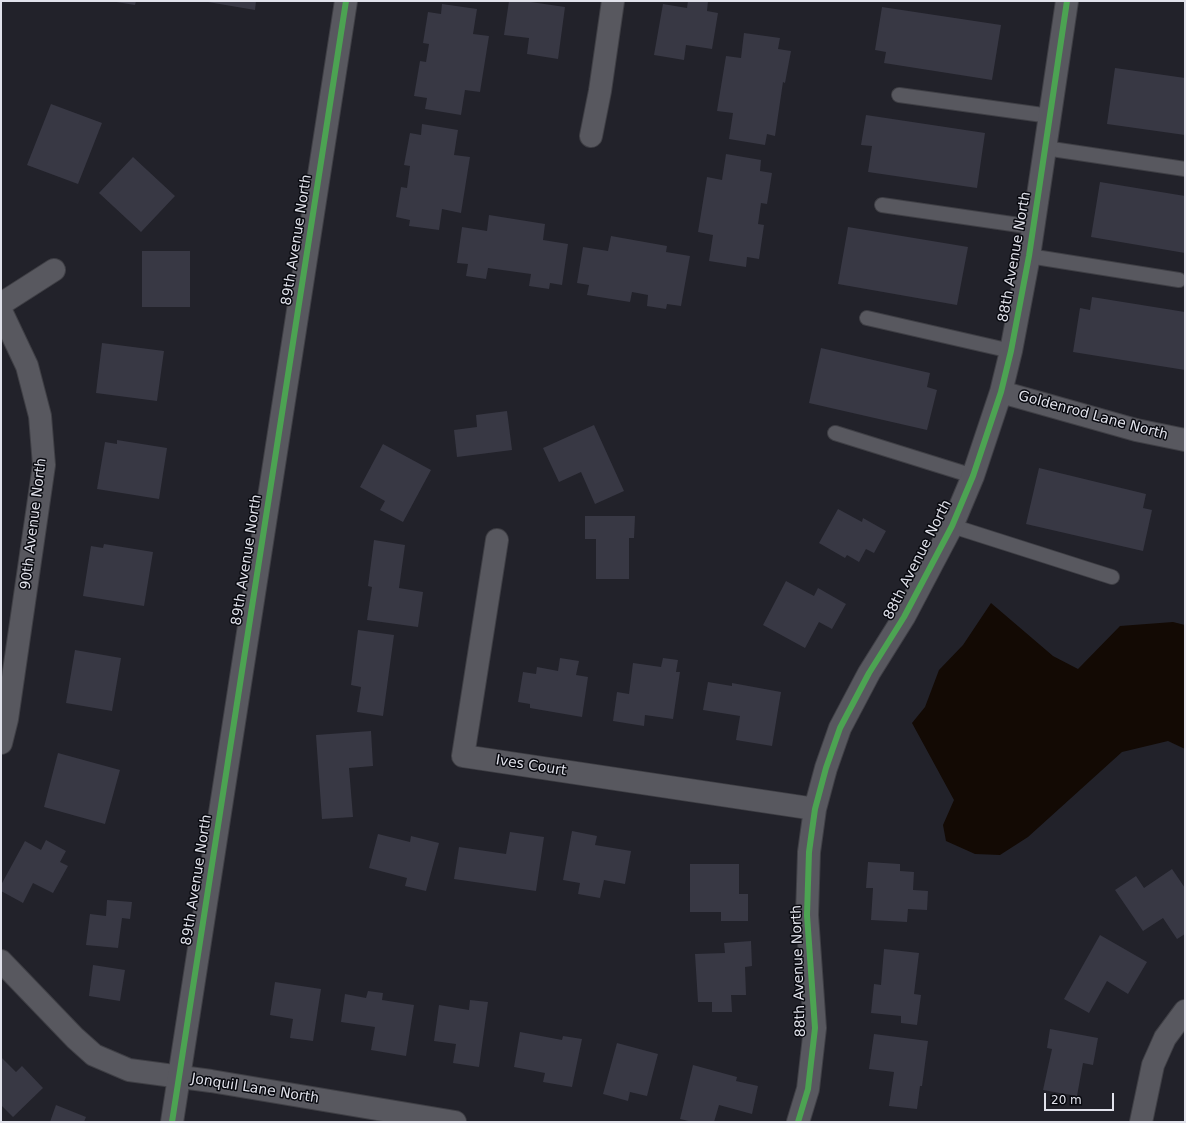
<!DOCTYPE html>
<style>
body{margin:0}
#map{position:relative;width:1186px;height:1123px;overflow:hidden;background:#22222a;font-family:"DejaVu Sans",sans-serif}
canvas{display:block}
.frame{position:absolute;inset:0;border:2px solid #e1e2eb;pointer-events:none}
.scale{position:absolute;left:1044px;top:1093px;width:70px;height:18px;box-sizing:border-box;border:2px solid #e1e2eb;border-top:0;padding-left:5px;font-size:12px;line-height:14px;white-space:nowrap;color:#e1e2eb;-webkit-text-stroke:3px #090a10;paint-order:stroke}
</style>
<div id="map">
<canvas width="1186" height="1123"></canvas>
<div class="frame"></div>
<div class="scale">20 m</div>
</div>
<script>
const c = document.querySelector('canvas').getContext('2d');
c.lineJoin = 'round';
function fill(path, color) {
  c.fillStyle = color;
  c.fill(path, 'evenodd');
}
function strokePath(path, color, width, dash) {
  c.strokeStyle = color;
  c.lineWidth = width;
  c.lineCap = dash ? 'butt' : 'round';
  c.setLineDash(dash || []);
  c.stroke(path);
}
function label(font, color, halo, rows, align = 'center') {
  c.font = font + ' "DejaVu Sans",sans-serif';
  c.lineWidth = 3;
  c.setLineDash([]);
  c.textBaseline = 'middle';
  c.strokeStyle = halo;
  c.fillStyle = color;
  for (const [text, x, y, turn = 0] of rows) {
    c.save();
    c.translate(x, y);
    c.rotate((+turn || 0) * Math.PI / 180);
    c.textAlign = isNaN(turn) ? turn : align;
    if (halo) c.strokeText(text, 0, 0);
    c.fillText(text, 0, 0);
    c.restore();
  }
}
const water = new Path2D(`
 M991,603L1053,656L1078,669L1120,626L1173,622L1185,625V749L1168,741L1122,752L1028,837L1000,855L975,854L946,841L943,825L954,800L912,723L925,707L939,670L963,645Z`);
const building = new Path2D(`
 M110,1H136L135,5Z
 M202,1H256L255,10Z
 M509,1H524L565,7L558,59L527,54L529,38L504,35Z
 M688,1H708L707,11L718,13L712,49L686,45L684,60L654,55L663,4L687,8Z
 M442,4L477,9L473,34L489,36L480,92L465,90L461,115L425,109L427,98L414,96L420,61L426,62L429,44L423,43L428,12L441,14Z
 M882,7L1001,25L992,80L884,63L886,52L875,50Z
 M744,33L780,38L778,49L791,51L785,83L783,82L775,136L767,134L765,145L729,139L733,113L717,111L726,56L741,58Z
 M1115,68L1185,78V135L1107,124Z
 M51,104L102,123L78,184L27,165Z
 M866,115L985,133L977,188L868,172L872,146L861,145Z
 M422,124L458,130L454,155L470,157L461,213L442,209L439,230L409,226L410,220L396,217L401,187L407,188L410,166L404,165L410,133L421,135Z
 M726,154L761,160L760,171L772,173L767,204L761,203L758,224L764,225L759,259L747,257L746,267L709,261L713,235L698,232L707,177L722,180Z
 M133,157L175,196L141,232L99,193Z
 M1100,182L1185,196V253L1091,237Z
 M489,215L545,224L543,240L568,244L562,285L550,283L549,289L529,286L531,274L488,268L486,279L466,276L468,264L457,263L462,227L487,231Z
 M848,227L968,247L957,305L838,284Z
 M611,236L667,246L666,252L690,256L681,306L667,304L666,309L647,306L648,295L632,292L630,302L587,295L589,285L577,283L583,247L608,251Z
 M142,251H190V307H142Z
 M1092,297L1185,312V370L1073,352L1080,308L1090,310Z
 M102,343L164,351L157,401L96,393Z
 M821,348L930,373L927,387L937,390L927,430L809,403Z
 M507,411L512,450L457,457L454,430L477,427L476,415Z
 M594,425L624,491L595,504L581,472L559,482L543,448Z
 M117,440L167,448L159,499L97,489L105,442L117,444Z
 M383,444L431,470L403,522L380,510L385,501L360,487Z
 M1039,468L1146,494L1143,508L1152,510L1143,551L1026,524Z
 M838,509L862,522L863,518L886,531L874,553L866,549L859,562L847,555L845,558L819,543Z
 M585,516H635L634,538H629V579H596V539H585Z
 M374,540L405,545L399,588L423,592L418,627L367,620L372,587L368,586Z
 M104,544L153,552L144,606L83,596L91,546L103,548Z
 M786,581L814,596L818,588L846,604L832,629L819,622L805,648L763,625Z
 M358,630L394,635L383,716L357,712L361,687L351,685Z
 M75,650L121,658L112,711L66,703Z
 M560,658L579,661L576,675L588,677L582,717L530,708V704L518,702L523,672L536,674L537,667L558,671Z
 M663,658L678,660L676,672H680L673,719L645,715L644,726L613,721L617,692L629,694L633,663L661,667Z
 M708,682L732,686V683L781,692L772,746L736,740L740,716L703,710Z
 M371,731L373,766L349,768L353,817L322,819L316,735Z
 M58,753L120,770L105,824L44,807Z
 M572,831L597,836L595,845L631,851L625,884L604,880L600,898L578,894L580,883L563,880Z
 M510,832L544,837L536,891L454,879L459,847L506,854Z
 M378,834L410,842L411,836L439,843L426,891L405,886L407,878L369,868Z
 M46,840L66,851L60,862L68,866L53,893L33,883L23,903L1,891V885L25,841L41,850Z
 M868,862L900,864V871L914,872L913,890L928,891L927,910L908,909L907,922L871,920L873,888H866Z
 M690,864H739V894H748V921H721V912H690Z
 M1172,869L1185,888V934L1177,939L1163,918L1143,931L1115,890L1136,876L1144,888Z
 M107,900L132,902L130,919L122,918L118,948L86,945L90,914L106,916Z
 M1100,935L1147,962L1128,994L1107,981L1089,1013L1064,999Z
 M751,941L752,966L745,967L746,995H731L732,1012H712V1002H698L695,954L725,953L724,943Z
 M884,949L919,953L914,994L921,995L917,1025L901,1023V1016L871,1013L874,984L881,985Z
 M93,965L125,970L120,1001L89,996Z
 M275,982L321,989L313,1041L290,1038L293,1019L270,1015Z
 M368,991L383,993L382,1000L414,1005L406,1056L371,1050L375,1027L341,1022L345,994L366,998Z
 M470,1000L488,1002L479,1067L453,1063L456,1044L434,1041L439,1005L469,1010Z
 M1050,1029L1098,1038L1093,1065L1083,1063L1077,1096L1043,1090L1052,1049L1047,1048Z
 M520,1032L562,1040L563,1036L582,1039L572,1087L543,1082L545,1073L514,1067Z
 M874,1034L928,1041L922,1086H920L917,1109L889,1106L894,1072L869,1069Z
 M617,1043L658,1054L647,1096L630,1092L628,1101L603,1094Z
 M1,1057L16,1072L22,1066L43,1088L13,1117L1,1105Z
 M693,1065L737,1077L736,1081L758,1086L752,1114L719,1105L714,1122H693L680,1119Z
 M56,1105L86,1117L84,1122H50Z`);
const service = new Path2D(`
 M899,95L1050,116
 M1045,148L1185,169
 M882,205L1033,227
 M1029,256L1179,280
 M867,318L1011,351
 M835,433L973,476
 M952,526L1112,577`);
const minor = new Path2D(`
 M591,136L600,91L613,1
 M1,304L54,270
 M1,311L27,366L40,416L44,465L7,719L1,743
 M1001,392L1136,430L1185,440
 M497,540L463,756L815,809
 M1,961L75,1038L94,1055L129,1070L211,1081L455,1122
 M798,1122L808,1089L815,1028L807,915L809,852L815,809L826,768L840,728L869,673L904,617L952,526L973,476L1001,392L1011,351L1029,256L1067,1
 M1141,1122L1153,1065L1165,1038L1185,1011`);
const tertiary = new Path2D(`
 M172,1122L346,1`);
const cycleway = new Path2D(`
 M172,1122L346,1
 M798,1122L808,1089L815,1028L807,915L809,852L815,809L826,768L840,728L869,673L904,617L952,526L973,476L1001,392L1011,351L1029,256L1067,1`);
const streetNames = [
 ["89th Avenue North",297,240,-81],
 ["88th Avenue North",1015,257,-80],
 ["Goldenrod Lane North",1093,416,15],
 ["90th Avenue North",34,524,-83],
 ["89th Avenue North",247,560,-81],
 ["88th Avenue North",918,560,-63],
 ["Ives Court",531,766,9],
 ["89th Avenue North",197,880,-81],
 ["88th Avenue North",799,971,-92],
 ["Jonquil Lane North",255,1089,9]
];
fill(water, '#130a04');
fill(building, '#383844');
strokePath(service, '#3f3f45', 16);
strokePath(minor, '#3f3f45', 24);
strokePath(tertiary, '#3f3f45', 24);
strokePath(service, '#58585f', 14);
strokePath(minor, '#58585f', 22);
strokePath(tertiary, '#58585f', 22);
strokePath(cycleway, '#4ca352', 6);
label('14px', '#e1e2eb', '#090a10', streetNames);
</script>
